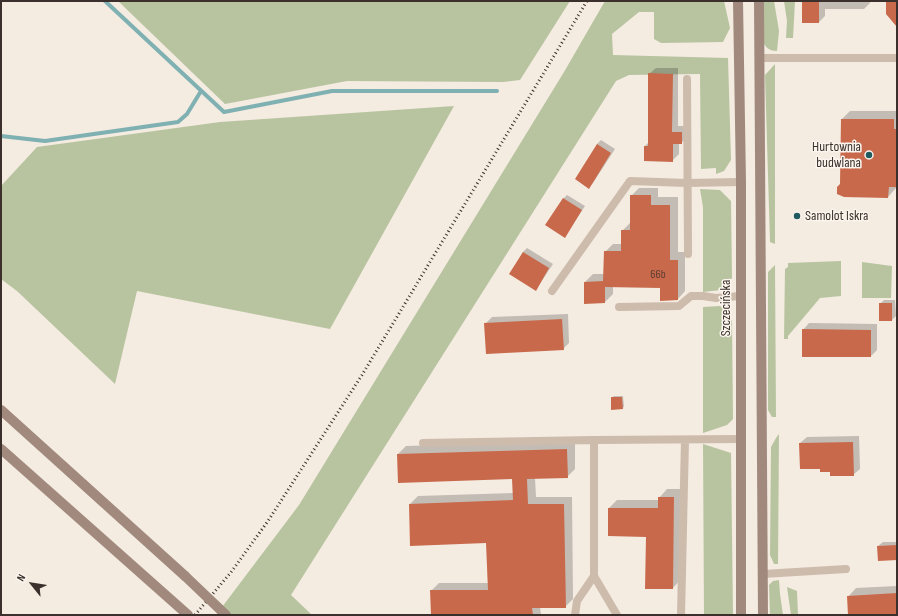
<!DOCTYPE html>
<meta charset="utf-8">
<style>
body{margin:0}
#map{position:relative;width:898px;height:616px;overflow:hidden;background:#f4ebe1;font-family:"Sofia Sans Condensed",sans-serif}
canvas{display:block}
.frame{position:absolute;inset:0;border:2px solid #3b302b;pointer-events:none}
.north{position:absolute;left:12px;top:564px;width:40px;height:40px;-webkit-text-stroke:3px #fbf5ee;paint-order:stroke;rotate:300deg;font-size:11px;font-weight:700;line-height:16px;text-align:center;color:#3b302b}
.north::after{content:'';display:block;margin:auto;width:14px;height:18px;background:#3b302b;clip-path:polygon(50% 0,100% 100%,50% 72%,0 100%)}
</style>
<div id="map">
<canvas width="898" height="616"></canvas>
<div class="frame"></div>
<div class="north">N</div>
</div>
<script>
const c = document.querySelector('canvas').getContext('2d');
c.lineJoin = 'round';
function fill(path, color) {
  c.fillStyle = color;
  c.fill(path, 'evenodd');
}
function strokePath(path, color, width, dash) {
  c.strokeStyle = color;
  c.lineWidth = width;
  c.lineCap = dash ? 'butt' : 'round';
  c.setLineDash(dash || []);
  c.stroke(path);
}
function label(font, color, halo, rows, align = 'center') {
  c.font = font + ' "Sofia Sans Condensed",sans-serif';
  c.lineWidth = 3;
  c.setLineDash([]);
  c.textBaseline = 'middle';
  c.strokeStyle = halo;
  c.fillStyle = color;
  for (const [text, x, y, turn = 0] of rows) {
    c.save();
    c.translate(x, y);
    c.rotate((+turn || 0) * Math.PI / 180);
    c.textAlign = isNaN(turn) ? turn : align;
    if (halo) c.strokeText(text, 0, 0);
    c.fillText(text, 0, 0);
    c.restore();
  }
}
const green = new Path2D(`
 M118,1H570L520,80L503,82L347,81L225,104Z
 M605,1H724L730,28L723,42L661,43L654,39V12H639L612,34L613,55L728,58L731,160L724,171L716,174V168L701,169L700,74L629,75L616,81L291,595L312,615H216L299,505L564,72Z
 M763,1H774L779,31L777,51C770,51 766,48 763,42Z
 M784,1H795L793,38H786L787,21Z
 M775,64V244L770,242L765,75Z
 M454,106L330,329L137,291L115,384L17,291L1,279V186L37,147L220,122Z
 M700,189L720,190L731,201L732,278L721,290L703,292V207Z
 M841,261V296L820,298L788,336V339H784L785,269L788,267V263Z
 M862,262L892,266L891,298H862Z
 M775,265L776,417H772L768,410V272Z
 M720,306L726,310L732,321L733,419L727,425L703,433V307Z
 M779,434L778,564H774L770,555L771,447L776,438Z
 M703,444L731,453L733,615H704Z
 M779,580L780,594L783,615H770L769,585L773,581Z
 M787,587L797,591L798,615H791Z`);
const shadow = new Path2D(`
 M803,1H870V3L864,9H825V16L819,22Z
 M656,68H678V126H688V137L681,143H679V154L672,161L645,146L649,142V74Z
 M850,111H897V186L896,188L888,197L841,184L842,119Z
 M601,140L615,149L593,183L589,187L597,144Z
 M639,188H658V197H678V252H685V291L677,300L661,287H613V294L605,302L585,282L593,274H605V252L613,244H622V231L630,223L631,196Z
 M567,195L585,206L568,232L564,236L563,199Z
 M527,248L553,264L539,285L535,289L510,274L523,252Z
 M884,300H895L896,316L892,320L880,304Z
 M568,314L569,343L563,349L485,324L492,317Z
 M809,323L877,324V350L871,356L803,330Z
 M614,396H623L624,407L622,408L612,398Z
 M859,436L860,469L853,475L831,471L800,443L807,437Z
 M575,441V469L567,477L535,478L536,497H572L573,599L565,607H540L541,615H432L431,591L439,583H488L487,542L410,504L418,496L514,493L513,478L398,454L406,446Z
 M667,489H681V579L673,588L647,536L609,508L617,500H659V498Z
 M883,542H897V559L878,546Z
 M897,586V615H849L848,597L856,588Z`);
const stream = new Path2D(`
 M105,1L224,112L332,91H497
 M1,136L45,141L178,122L187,114L201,91`);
const building = new Path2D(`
 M802,1H819V23H802Z
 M886,1H897V27L886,14Z
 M648,73L673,74L672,132H682V144H673V162L644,161V146H648Z
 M841,119H894V129H897V187H889L888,198L844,197L837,194V187L840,184Z
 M597,144L611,153L589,189L575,179Z
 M630,195H651V205H670V260H678V300L660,301V288L605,287V303L584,304V282L603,281L604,251H621V230H630Z
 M563,198L582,210L565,238L545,225Z
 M523,252L549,268L536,291L509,274Z
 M879,303H892V321H879Z
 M562,319L564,350L486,354L484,323Z
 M802,329L871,330V357H802Z
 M611,397H622L623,409L611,410Z
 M853,442L854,476H830V472H820V469H800L799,443Z
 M567,449L568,478L527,479L528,504H564L566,608H532L533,615H431L430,590H488L486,543L410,546L409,504L513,500L512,479L398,483L397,454Z
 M658,497H674L673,589H645L646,537L608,536V508H658Z
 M897,545V560L878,561L877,546Z
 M897,593V615H848L847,596Z`);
const service = new Path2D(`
 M759,58H897
 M687,79L688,254
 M552,291L630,181L687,183L741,182
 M619,307L679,306L691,296H703L716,298L740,296
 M594,440V576L617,615
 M423,443L594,440L741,439
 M763,574L846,569
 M575,615L577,601L594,576
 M681,615L685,440`);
const secondary = new Path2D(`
 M738,1L741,182V615
 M759,1L763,615
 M1,410L185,576
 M1,449L188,615`);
const rail = new Path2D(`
 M195,615L232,571L268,521L362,375L587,1`);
const secondaryBridge = new Path2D(`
 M185,576L226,615`);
const markers = [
 [869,155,4,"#1f5a5e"],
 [797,216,4,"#1f5a5e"]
];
const numberNames = [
 ["66b",658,275]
];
const poiNames = [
 ["Hurtownia",861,147],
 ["budwlana",861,163],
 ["Samolot Iskra",805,216,"left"]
];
const streetNames = [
 ["Szczecińska",726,308,-90]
];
fill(green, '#b8c4a0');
fill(shadow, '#0003');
strokePath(stream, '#7fb0b2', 4);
fill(building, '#c8694b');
strokePath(service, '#cdbbac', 8);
strokePath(secondary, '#a18a7d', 10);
strokePath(rail, '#3b302b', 3, [1, 3]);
strokePath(secondaryBridge, '#a18a7d', 10);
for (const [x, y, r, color] of markers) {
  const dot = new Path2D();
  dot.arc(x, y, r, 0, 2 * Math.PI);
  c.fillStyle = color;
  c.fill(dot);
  strokePath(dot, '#fbf5ee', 1.5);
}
label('12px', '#5e3e33', null, numberNames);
label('14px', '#3b302b', '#fbf5ee', poiNames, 'right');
label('14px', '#3b302b', '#fbf5ee', streetNames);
</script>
